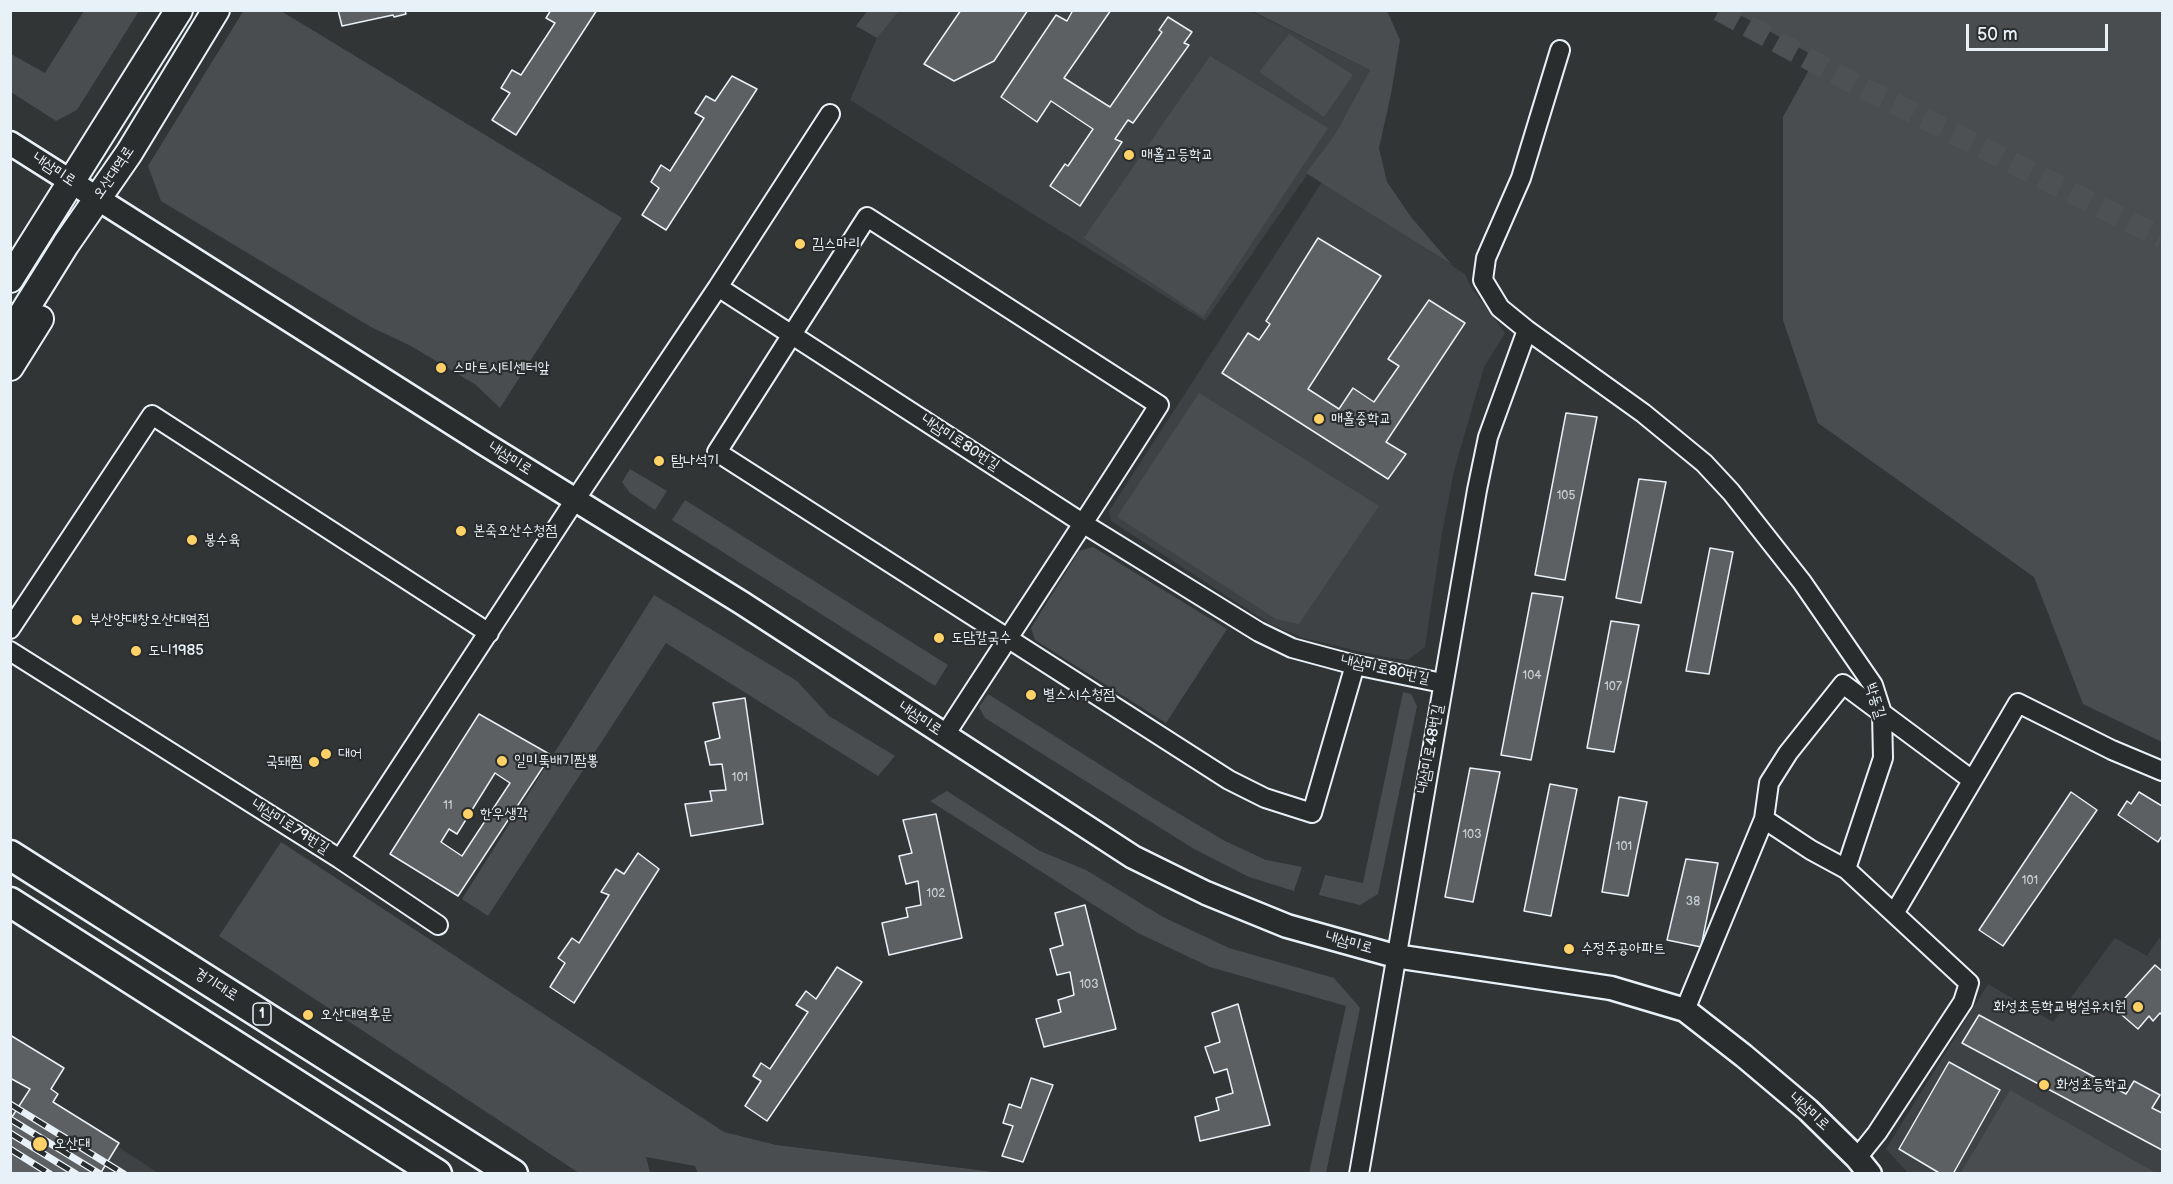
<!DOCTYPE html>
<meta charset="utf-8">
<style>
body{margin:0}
#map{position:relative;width:2173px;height:1184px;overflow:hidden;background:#323536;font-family:"Balsamiq Sans",sans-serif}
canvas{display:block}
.frame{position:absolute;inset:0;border:12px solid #e8f1f8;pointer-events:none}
.scale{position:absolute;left:1966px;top:24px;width:142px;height:27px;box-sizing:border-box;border:3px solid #e8f1f8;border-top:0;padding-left:8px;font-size:18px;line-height:21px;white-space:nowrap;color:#e8f1f8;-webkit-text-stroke:4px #2a2d2e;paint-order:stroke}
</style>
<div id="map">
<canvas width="2173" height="1184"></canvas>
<div class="frame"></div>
<div class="scale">50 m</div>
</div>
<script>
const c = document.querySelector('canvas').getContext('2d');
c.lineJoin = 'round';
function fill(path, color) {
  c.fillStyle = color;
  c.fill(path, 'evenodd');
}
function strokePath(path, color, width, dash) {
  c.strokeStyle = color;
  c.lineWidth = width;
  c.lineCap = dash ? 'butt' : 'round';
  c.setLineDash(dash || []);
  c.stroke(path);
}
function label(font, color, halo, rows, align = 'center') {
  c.font = font + ' "Balsamiq Sans","Poor Story",sans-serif';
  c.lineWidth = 4.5;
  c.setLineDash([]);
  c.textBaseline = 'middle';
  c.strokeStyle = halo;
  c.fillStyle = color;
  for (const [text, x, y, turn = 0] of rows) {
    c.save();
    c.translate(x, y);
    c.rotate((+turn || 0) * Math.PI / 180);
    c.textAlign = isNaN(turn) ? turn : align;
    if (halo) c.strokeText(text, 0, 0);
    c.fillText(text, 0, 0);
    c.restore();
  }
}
const built = new Path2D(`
 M899,11H1250L1370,70L1334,136L1205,321L850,100L877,38Z
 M1322,182L1465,274L1471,287L1505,333L1484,367L1454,471L1442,533L1425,647L1408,660L1384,657L1303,638L1270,624L1111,521L1109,511Z
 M2115,938L2147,956L2159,938L2162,941V1173H1908L1886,1149L1988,984L2053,1022Z
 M11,1076L158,1173H11Z`);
const green = new Path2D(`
 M244,10L281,11L622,218L500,408L476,385L411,346L371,327L161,201L148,166Z
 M1383,10L1388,13L1400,40L1391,94L1379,148L1387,182L1411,217L1452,265L1306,173L1334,136L1370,70L1252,11Z
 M84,11H139L77,110L56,121L11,92V54L45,73Z
 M867,11V10L899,11L877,38L856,26Z
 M1733,11H2162V742L2083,704L2034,577L1818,423L1783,320V117L1816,57Z
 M1289,34L1353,75L1324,117L1259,72Z
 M1210,56L1328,128L1203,317L1084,238Z
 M1199,393L1379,506L1299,624L1276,619L1117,517Z
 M630,469L667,491L655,510L630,493L622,482Z
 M685,500L948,665L935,686L672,520Z
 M1093,547L1227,629L1166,723L1035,640L1031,628L1079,551Z
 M654,595L797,681L829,716L895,756L878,776L666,643L488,916L462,899Z
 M1403,692L1411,694L1417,706L1378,894L1360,905L1319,895L1325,875L1363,883Z
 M988,694L1156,800L1225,841L1266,860L1302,867L1294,891L1249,877L1194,849L985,718L979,707Z
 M947,791L1040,851L1086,870L1163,917L1229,948L1334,978L1360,1008L1326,1173H1309L1346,1006L1210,967L1138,933L930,801Z
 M281,842L724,1132L776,1145L1002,1173L698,1174L695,1166L646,1157L650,1173H579L219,936Z
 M2010,1090L2156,1173H1961Z`);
const building = new Path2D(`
 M338,10H405L406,14L394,17L393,15L342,26Z
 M551,10H597L516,135L492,120L510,93L501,88L512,70L521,75L555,23L546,18Z
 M961,10H1028L994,61L954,81L924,64Z
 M1073,10H1111L1064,78L1110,107L1162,32L1159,30L1168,17L1192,32L1184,43L1189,45L1133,123L1128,120L1115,139L1122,142L1080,206L1050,186L1065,164L1068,166L1093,129L1051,101L1037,122L1001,97L1056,15L1067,21Z
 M732,76L757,89L666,230L642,215L659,188L651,182L661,165L670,171L704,118L695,113L706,96L715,101Z
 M1318,238L1381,276L1308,389L1339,409L1353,388L1374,402L1399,366L1388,359L1429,300L1465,323L1386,442L1406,454L1388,479L1222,373L1248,333L1259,340L1270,324L1266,321Z
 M1566,413L1597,417L1565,580L1535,575Z
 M1639,479L1666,482L1641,603L1616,598Z
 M1710,548L1733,552L1709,674L1686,671Z
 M1532,593L1563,597L1531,760L1501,755Z
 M1611,621L1639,625L1614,752L1587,748Z
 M745,698L763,824L691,836L685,804L712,801L710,791L726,790L722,764L710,765L705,742L720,738L713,703Z
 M479,714L551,755L458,896L390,854ZM495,773L510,783L462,856L441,842L449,829L457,834Z
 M1470,768L1500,772L1473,902L1445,897Z
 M1550,784L1577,789L1551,916L1524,911Z
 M2071,792L2097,810L2003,946L1979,930Z
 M2139,792L2162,806V836L2158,842L2118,815L2127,801L2131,804Z
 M1619,797L1647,802L1628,896L1602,892Z
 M936,814L962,938L889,955L882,923L908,917L906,908L921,905L918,881L906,884L899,856L912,853L903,820Z
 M638,853L659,869L574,1003L550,987L565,963L558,958L572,938L579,943L609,895L601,892L616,869L624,874Z
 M1686,859L1718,863L1701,947L1667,940Z
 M1085,905L1116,1029L1044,1047L1036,1019L1061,1012L1058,1000L1074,995L1070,972L1057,975L1050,949L1063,945L1055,913Z
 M2155,965L2162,971V1015L2160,1013L2153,1021L2149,1016L2138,1029L2115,1009Z
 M837,967L862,982L767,1121L745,1106L761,1081L753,1076L761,1063L770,1069L808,1012L796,1005L806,991L816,999Z
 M1238,1004L1270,1125L1200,1141L1195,1117L1219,1110L1216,1098L1233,1093L1227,1069L1214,1073L1205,1047L1220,1042L1212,1013Z
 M1979,1015L2126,1094L2134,1081L2160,1095L2152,1108L2162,1113V1150L1962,1043Z
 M10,1035L64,1068L51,1089L58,1094L53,1102L119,1143L100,1174H10V1120L30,1089L10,1078Z
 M1949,1062L2000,1090L1953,1174H1941L1899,1149Z
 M1031,1078L1053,1085L1023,1162L1002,1156L1013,1126L1003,1123L1009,1104L1021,1108Z`);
const tertiaryTunnel = new Path2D(`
 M1719,10L1849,81L2162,238`);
const minor = new Path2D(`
 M1560,50L1521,178L1486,258L1483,280L1500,308L1527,330L1643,413L1704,463L1731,492L1802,582L1873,685L1882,713L1883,758L1846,869L1969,983L1963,1002L1877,1133L1857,1158
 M718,287L830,114
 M10,629L152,415L489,633
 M10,651L340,859L575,500L718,287L1084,524L1259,632L1292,648L1355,665L1442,683
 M945,735C1016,625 1089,516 1159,405L867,217L717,452L1229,780L1265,798L1312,813L1355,665
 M1764,819L1769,783L1788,753L1843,684L1972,780
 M340,859L438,925
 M1895,912L2018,703L2112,750L2162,771
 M1685,1010L1764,819L1811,850L1846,869
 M1359,1174L1477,490L1488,437L1527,330`);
const tertiary = new Path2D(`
 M10,143L485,444L742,603L1133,857L1206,893L1287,926L1395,956L1611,988L1685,1010L1744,1056L1808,1110L1857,1158L1870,1174`);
const secondary = new Path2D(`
 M10,279L179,10
 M10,334L66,244L129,153L216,10
 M10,367L40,319`);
const primary = new Path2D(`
 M10,855L513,1174
 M10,902L437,1174`);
const rail = new Path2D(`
 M10,1104L124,1174
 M10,1119L100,1174
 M10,1133L76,1174
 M10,1149L50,1174`);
const markers = [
 [1129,155,6,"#ffd166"],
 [800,244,6,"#ffd166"],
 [441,368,6,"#ffd166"],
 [1319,419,6,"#ffd166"],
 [659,461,6,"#ffd166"],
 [461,531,6,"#ffd166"],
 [192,540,6,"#ffd166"],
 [77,620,6,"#ffd166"],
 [939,638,6,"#ffd166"],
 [136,651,6,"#ffd166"],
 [1031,695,6,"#ffd166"],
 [326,754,6,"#ffd166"],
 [502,761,6,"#ffd166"],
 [314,762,6,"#ffd166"],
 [468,814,6,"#ffd166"],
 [1569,949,6,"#ffd166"],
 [2138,1007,6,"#ffd166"],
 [308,1015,6,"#ffd166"],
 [2044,1085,6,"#ffd166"],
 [40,1144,8,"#ffd166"]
];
const numberNames = [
 ["105",1566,496],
 ["104",1532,676],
 ["107",1613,687],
 ["101",740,778],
 ["11",448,806],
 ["103",1472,835],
 ["101",1624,847],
 ["101",2030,881],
 ["102",936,894],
 ["38",1693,902],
 ["103",1089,985]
];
const shields = [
 [262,1014,18]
];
const shieldNames = [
 ["1",262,1014]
];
const poiNames = [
 ["매홀고등학교",1141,155],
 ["김스마리",812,244],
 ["스마트시티센터앞",453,368],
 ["매홀중학교",1331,419],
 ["탐나석기",671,461],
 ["본죽오산수청점",473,531],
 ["봉수육",204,540],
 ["부산양대창오산대역점",89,620],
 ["도담칼국수",951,638],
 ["도니1985",148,651],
 ["별스시수청점",1043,695],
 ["대어",338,754],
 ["일미뚝배기짬뽕",514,761],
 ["국돼찜",302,762,"right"],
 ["한우생각",480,814],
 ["수정주공아파트",1581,949],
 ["화성초등학교병설유치원",2126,1007,"right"],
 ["오산대역후문",320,1015],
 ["화성초등학교",2056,1085],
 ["오산대",54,1144]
];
const streetNames = [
 ["내삼미로",54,170,33],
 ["오산대역로",114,173,-56],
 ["내삼미로80번길",960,443,33],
 ["내삼미로",510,459,32],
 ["내삼미로80번길",1385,670,12],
 ["박동길",1875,701,73],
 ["내삼미로",920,719,33],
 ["내삼미로48번길",1431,749,-80],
 ["내삼미로79번길",290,827,32],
 ["내삼미로",1349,943,15],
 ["경기대로",216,985,32],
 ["내삼미로",1809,1112,42]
];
fill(built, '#3f4244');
fill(green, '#494d4f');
fill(building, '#5c6063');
strokePath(building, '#e8f1f8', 1.5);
strokePath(tertiaryTunnel, '#4d5153', 22, [22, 11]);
strokePath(minor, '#e8f1f8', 22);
strokePath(tertiary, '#e8f1f8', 27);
strokePath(secondary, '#e8f1f8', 30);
strokePath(primary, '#e8f1f8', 33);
strokePath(minor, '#2a2d2e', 18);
strokePath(tertiary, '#2a2d2e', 22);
strokePath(secondary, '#2a2d2e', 26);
strokePath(primary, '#2a2d2e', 28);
strokePath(rail, '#e8f1f8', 7);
strokePath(rail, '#2a2d2e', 4.5, [14]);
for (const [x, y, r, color] of markers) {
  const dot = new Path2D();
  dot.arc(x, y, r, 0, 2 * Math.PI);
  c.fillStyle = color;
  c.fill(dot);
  strokePath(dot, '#2a2d2e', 2);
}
label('12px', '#c5cdd3', null, numberNames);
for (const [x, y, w] of shields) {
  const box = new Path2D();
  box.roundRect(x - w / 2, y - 11, w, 22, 4.5);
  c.fillStyle = '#2a2d2e';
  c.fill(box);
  strokePath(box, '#e8f1f8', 1.5);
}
label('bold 14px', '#e8f1f8', null, shieldNames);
label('15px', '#e8f1f8', '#2a2d2e', poiNames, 'left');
label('15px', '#e8f1f8', '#2a2d2e', streetNames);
</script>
